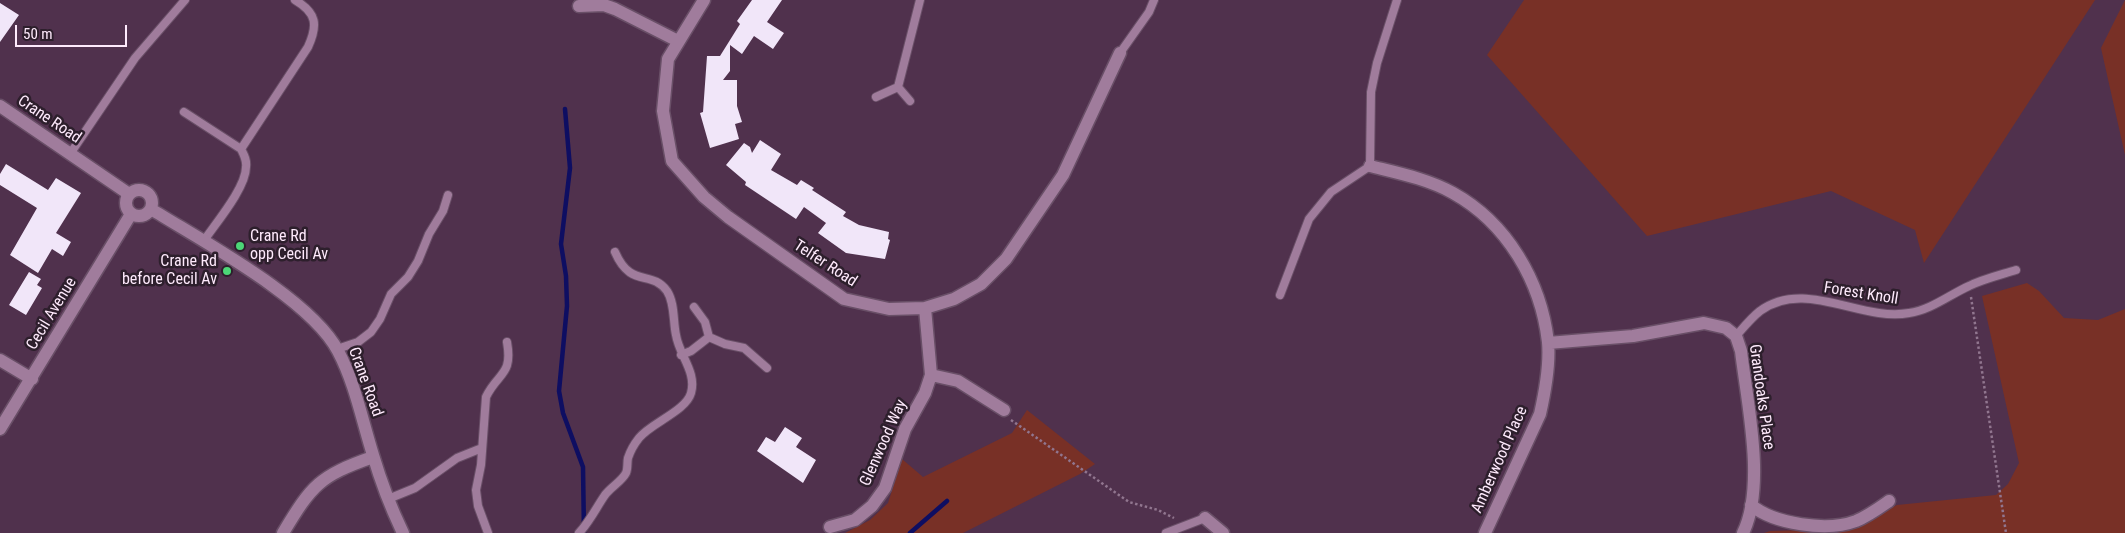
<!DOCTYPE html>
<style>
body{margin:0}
#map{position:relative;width:2125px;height:533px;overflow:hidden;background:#50314d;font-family:"Roboto Condensed",sans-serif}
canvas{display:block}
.scale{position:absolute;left:15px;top:25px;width:112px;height:22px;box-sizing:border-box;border:2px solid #feeafc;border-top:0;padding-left:6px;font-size:15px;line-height:18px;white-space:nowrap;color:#feeafc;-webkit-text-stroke:4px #2d1f2c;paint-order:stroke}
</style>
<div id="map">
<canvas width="2125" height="533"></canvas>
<div class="scale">50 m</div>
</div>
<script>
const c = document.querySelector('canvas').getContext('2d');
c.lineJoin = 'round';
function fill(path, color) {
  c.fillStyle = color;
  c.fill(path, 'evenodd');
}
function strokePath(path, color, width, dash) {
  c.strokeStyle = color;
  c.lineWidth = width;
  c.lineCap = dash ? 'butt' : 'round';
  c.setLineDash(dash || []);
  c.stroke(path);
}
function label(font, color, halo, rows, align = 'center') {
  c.font = font + ' "Roboto Condensed",sans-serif';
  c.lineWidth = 5;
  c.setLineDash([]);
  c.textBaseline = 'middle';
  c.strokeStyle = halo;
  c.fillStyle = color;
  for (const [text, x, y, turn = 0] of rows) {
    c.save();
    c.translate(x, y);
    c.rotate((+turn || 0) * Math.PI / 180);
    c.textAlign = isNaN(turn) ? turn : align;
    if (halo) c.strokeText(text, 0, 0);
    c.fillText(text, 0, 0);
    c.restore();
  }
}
const green = new Path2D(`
 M1524,0H2095L1924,263L1915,230L1831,191L1647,236L1487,55Z
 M2125,0V155L2101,48Z
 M2027,283L2039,291L2064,318L2098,320L2125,309V533H1764L1770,531L1850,529L1897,505L1996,495L2008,484L2019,463L1982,296Z
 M1027,410L1095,464L1080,474L963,533H845L870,520L888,503L902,459L923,477L1012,433Z`);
const stream = new Path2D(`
 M565,109L570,168L561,244L566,276L567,306L559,391L563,413L583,467L584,533
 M910,533L947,501`);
const building = new Path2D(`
 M752,0H782L767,22L784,33L773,49L754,36L742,54L730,45V71L723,80H737V106L742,122L735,124L739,139L710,148L700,113L703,112L707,56H720L740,24L737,21Z
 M0,3L19,15L0,42Z
 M760,140L781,154L771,170L797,185L801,180L814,188L812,190L846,212L843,216L859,225L889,232L888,239L890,240L885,259L846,253L818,233L826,223L804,207L796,219L745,185L746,182L726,165L744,143L750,147L752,153Z
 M6,164L48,190L56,178L81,193L56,233L71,242L63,256L52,249L38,273L10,255L37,208L0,185V174Z
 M29,272L41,279L37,285L42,288L26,315L9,305Z
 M785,427L802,438L796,447L816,460L803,483L757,451L766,437L775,442Z`);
const path = new Path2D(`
 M1971,297L2006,533
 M1011,420L1129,502L1158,510L1174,518`);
const lane = new Path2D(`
 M1120,53L1149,12L1154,0
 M876,97L898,87
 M910,101L898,87L920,0
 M184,112L241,149C244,155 247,160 246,167C246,188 215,224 203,242
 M241,149L308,47C318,25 317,13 295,0
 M70,154L135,58L185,0
 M1280,295L1309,219L1331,192L1370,166L1371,92L1377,63L1397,0
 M694,307L705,322L709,337L725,344L744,348L767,368
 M1736,336C1743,328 1751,318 1760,311C1805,278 1861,322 1909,313C1931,310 1949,295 1969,286C1983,279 2000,275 2016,270
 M337,349L358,342L371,332L380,319L391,294L408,277L418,261L429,234L443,211L448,195
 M681,355L691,351L709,337
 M388,499L415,488L457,458L482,448
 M488,533L478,506L476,490L481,465L486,397C498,372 513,376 507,342
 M579,533C590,521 596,508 605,495C611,487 622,481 626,473C628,469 627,462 628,458C630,452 635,443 639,438C651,423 686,411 691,393C697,372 679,355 676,335C673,322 675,303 667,291C651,269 631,289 615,252
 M1166,533L1205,518`);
const street = new Path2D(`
 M704,0L668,59L663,111L672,161L704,197L728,217L844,299L889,309L925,308L954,299L981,284L1006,259L1063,175L1120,53
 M579,6L604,5L615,9L678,41
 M1370,166C1398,173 1428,179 1453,193C1507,223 1541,281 1548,342C1550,365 1545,392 1540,414L1485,533
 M1548,343L1633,336L1704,323L1726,328L1736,336L1741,351C1747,402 1766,486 1743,533
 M0,360L32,379
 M931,375L958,381L1004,410
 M0,429L131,214
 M1751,505C1774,524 1827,532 1856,521C1868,516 1879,508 1889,501
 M1205,518L1223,533
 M830,527L855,520L872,506L885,488L905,429L925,393L931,375L925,308
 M283,533C312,485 319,476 373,457`);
const secondary = new Path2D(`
 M0,106L129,194
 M126 203a13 13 0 1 1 26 0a13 13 0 1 1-26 0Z
 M151,209C202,241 311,299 338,351C355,383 362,420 373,455C381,482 391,508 403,533`);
const markers = [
 [240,246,5,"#4cd677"],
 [227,271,5,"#4cd677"]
];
const streetNames = [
 ["Crane Road",49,120,34],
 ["Telfer Road",825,264,33],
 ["Forest Knoll",1861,294,9],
 ["Cecil Avenue",52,314,-59],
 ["Crane Road",365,382,70],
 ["Grandoaks Place",1761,397,82],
 ["Glenwood Way",884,443,-66],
 ["Amberwood Place",1500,460,-66]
];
const poiNames = [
 ["Crane Rd",250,237],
 ["opp Cecil Av",250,255],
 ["Crane Rd",217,262,"right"],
 ["before Cecil Av",217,280,"right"]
];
fill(green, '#783026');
strokePath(stream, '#0e0e62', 4.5);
fill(building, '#f1e6f9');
strokePath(lane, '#694f67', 10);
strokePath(street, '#694f67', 15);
strokePath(secondary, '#694f67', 15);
strokePath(path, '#91768f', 2.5, [2.5, 2.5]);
strokePath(lane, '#a07c9c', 8);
strokePath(street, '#a07c9c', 12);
strokePath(secondary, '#a07c9c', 12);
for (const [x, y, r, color] of markers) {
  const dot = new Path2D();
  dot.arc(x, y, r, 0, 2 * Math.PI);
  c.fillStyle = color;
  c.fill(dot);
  strokePath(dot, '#2d1f2c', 2);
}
label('16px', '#feeafc', '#2d1f2c', streetNames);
label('16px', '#feeafc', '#2d1f2c', poiNames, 'left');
</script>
